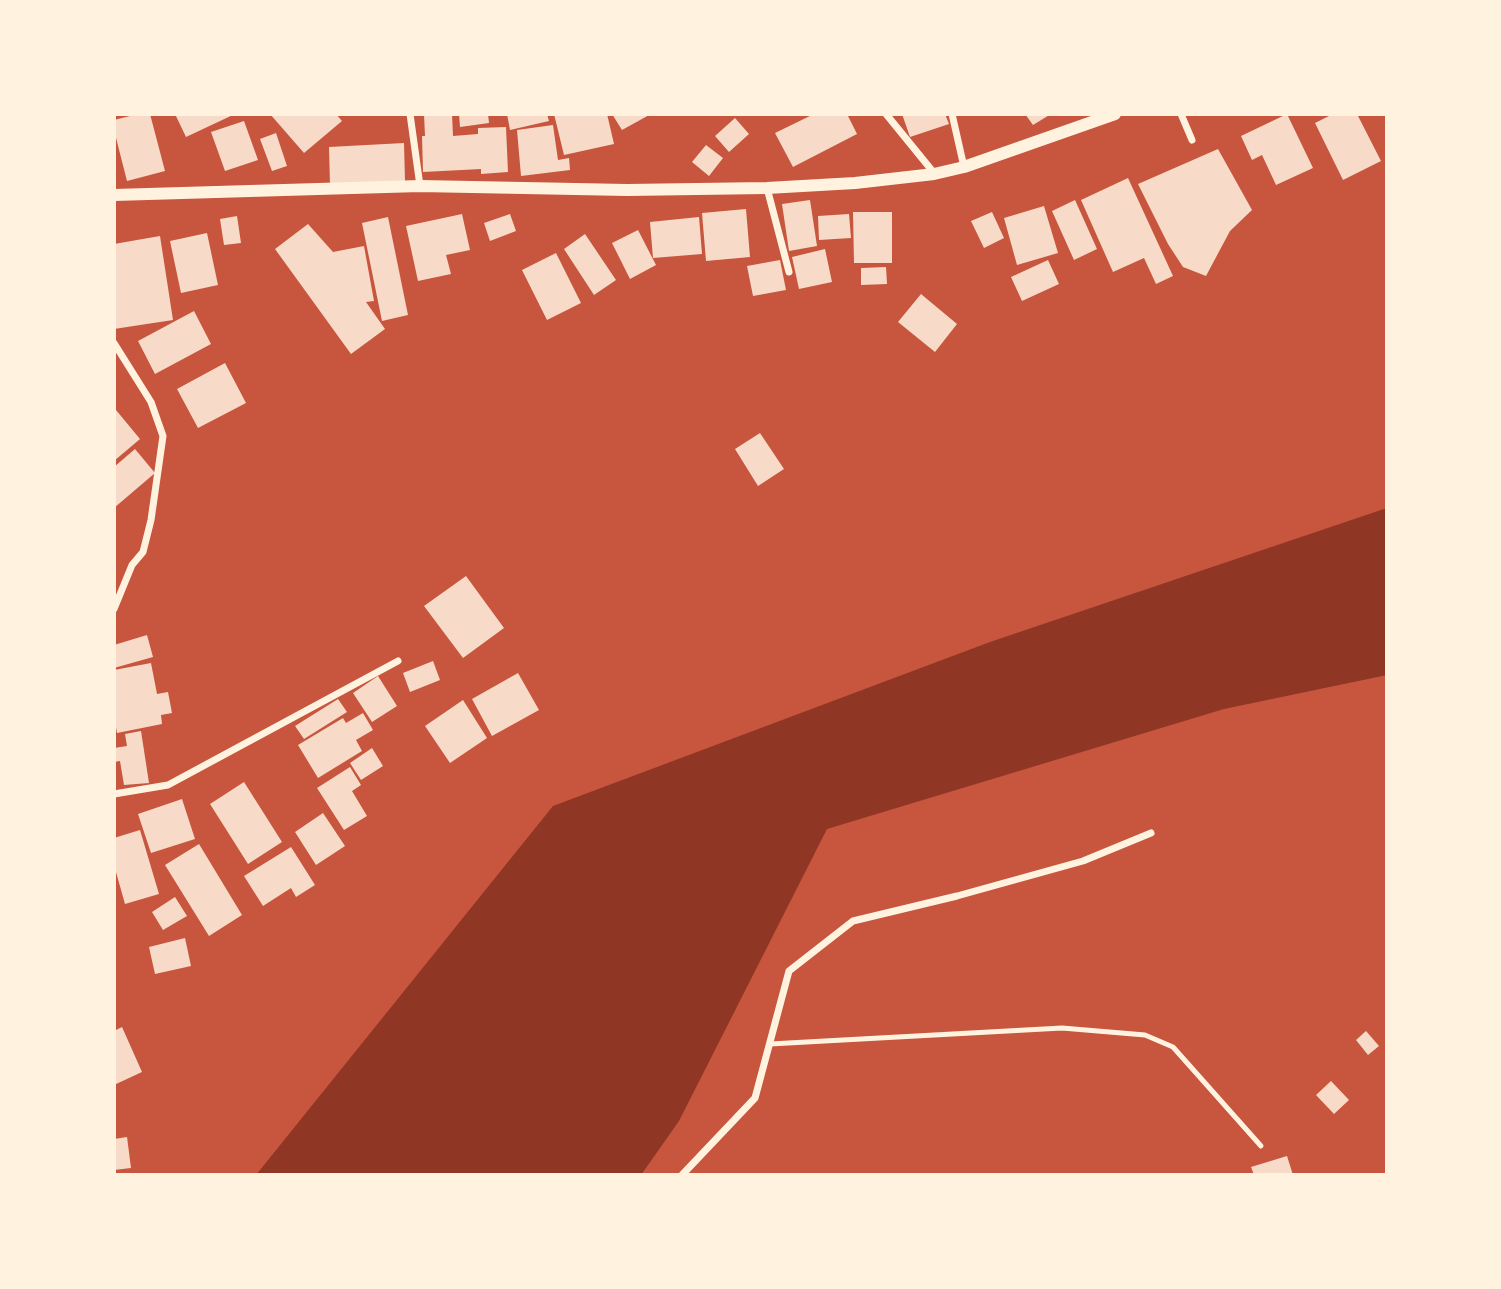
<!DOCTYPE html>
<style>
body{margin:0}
#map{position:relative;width:1501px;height:1289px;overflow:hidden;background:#c8553d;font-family:"Crimson Pro",serif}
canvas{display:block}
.frame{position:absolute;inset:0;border:116px solid #fff3e0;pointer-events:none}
</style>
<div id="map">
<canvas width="1501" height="1289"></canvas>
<div class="frame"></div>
</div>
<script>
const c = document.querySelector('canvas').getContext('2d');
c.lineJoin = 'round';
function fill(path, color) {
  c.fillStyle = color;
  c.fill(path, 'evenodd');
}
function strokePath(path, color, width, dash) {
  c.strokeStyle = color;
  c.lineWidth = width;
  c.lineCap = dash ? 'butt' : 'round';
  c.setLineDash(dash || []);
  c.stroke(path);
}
const water = new Path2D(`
 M1387,508V675L1224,709L827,829L679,1121L641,1175H256L553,806L990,642Z`);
const building = new Path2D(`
 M138,114H150L165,171L127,181L114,130V120Z
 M175,114H235L186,137Z
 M270,114H336L342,121L304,153Z
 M424,114H452L453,136L478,134V128L506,127L508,172L481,174V169L423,172L422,136H425Z
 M459,114H488L489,123L460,127Z
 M507,114H547L549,121L510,130Z
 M554,114H607L614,144L564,155Z
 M612,114H651L622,130Z
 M814,114H847L857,134L793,167L775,133Z
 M902,114H945L949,124L910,137Z
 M1025,114H1051L1033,125Z
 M1287,114L1313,168L1276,185L1262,155L1252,160L1241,136Z
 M1333,114H1357L1381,161L1343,180L1315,123Z
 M735,118L749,134L729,152L715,136Z
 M244,121L258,160L225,171L211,132Z
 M553,125L558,160L569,158L570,170L521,176L517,130Z
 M276,133L287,166L272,171L260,139Z
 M404,143L405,181L330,185L329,147Z
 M706,145L723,158L709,176L692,162Z
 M1218,149L1252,210L1230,231L1206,276L1183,267L1168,244L1138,184Z
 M1128,178L1173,276L1156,284L1144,258L1113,272L1081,200Z
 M810,200L817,246L789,251L782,204Z
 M1075,200L1097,249L1074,260L1052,211Z
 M1044,206L1058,253L1017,265L1004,218Z
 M746,209L750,257L706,261L702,213Z
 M853,212H892V263H854Z
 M992,212L1004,238L984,248L971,221Z
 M462,214L470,250L446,255L451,274L418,281L406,226Z
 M510,214L516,231L490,241L484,223Z
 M849,214L851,238L819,240L818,216Z
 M237,216L241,243L224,245L220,219Z
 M388,217L408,315L382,321L362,223Z
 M699,217L702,254L653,258L650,222Z
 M308,224L333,252L364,246L374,301L366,302L385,329L351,354L275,249Z
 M638,230L656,265L630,279L612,243Z
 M207,233L218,285L181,293L170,241Z
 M585,234L616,280L594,295L564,249Z
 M160,236L173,320L114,329V244Z
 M825,249L832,282L799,289L792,257Z
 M556,253L581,303L547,320L522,270Z
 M780,260L786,290L753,296L747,266Z
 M1048,260L1059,284L1022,301L1011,277Z
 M886,267L887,284L861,285V268Z
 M921,294L957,324L935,352L898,322Z
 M194,311L211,344L155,374L138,341Z
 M225,363L246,403L198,428L177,389Z
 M116,410L140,439L114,461V411Z
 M760,433L784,469L758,486L735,449Z
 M135,449L155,473L114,508V467Z
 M466,576L504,628L463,658L424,606Z
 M147,635L153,657L114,668V645Z
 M433,661L440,680L410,692L403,673Z
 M151,663L157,694L168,692L172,713L161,715L162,724L117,733L114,716V670Z
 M518,673L539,710L492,736L472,699Z
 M378,676L397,706L372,722L353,693Z
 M338,699L347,712L304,739L295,726Z
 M463,700L487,738L450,763L425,726Z
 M363,713L373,730L356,740L362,751L318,778L298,745L343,718L346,723Z
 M141,731L149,783L124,785L120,761L114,762V748L127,746L125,734Z
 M372,748L383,766L361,780L350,763Z
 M350,767L361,785L352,791L367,816L344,830L317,788Z
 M244,782L282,842L248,864L210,804Z
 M182,799L195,839L151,853L138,814Z
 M323,813L345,846L316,865L295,832Z
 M140,830L159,894L125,904L114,865V838Z
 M199,844L242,915L209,936L165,865Z
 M291,847L315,885L296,897L291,888L263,906L244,876Z
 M175,897L187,916L163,930L152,912Z
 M185,938L191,966L155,974L149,947Z
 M122,1027L142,1072L114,1085V1031Z
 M1366,1031L1379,1046L1368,1055L1356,1040Z
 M1331,1081L1349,1100L1334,1114L1316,1095Z
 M127,1137L131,1168L114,1170V1139Z
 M1287,1156L1293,1175H1254L1251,1167Z`);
const service = new Path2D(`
 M770,1044L1062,1028L1145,1035L1173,1047L1261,1146`);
const minor = new Path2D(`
 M410,114L420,186
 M886,114L934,173
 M952,114L964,167
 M1181,114L1192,140
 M767,188L789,272
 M114,343L151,402L163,436L151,520L143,552L132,565L114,609
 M114,794L168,785L398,661
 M682,1175L755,1098L789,971L853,921L957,896L1083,861L1151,833`);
const tertiary = new Path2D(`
 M114,195L420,186L627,190L767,188L855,183L934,174L964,167L1115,114`);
fill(water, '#8f3625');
fill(building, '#f7dbc8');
strokePath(service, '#fff3e0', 5);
strokePath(minor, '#fff3e0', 7);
strokePath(tertiary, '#fff3e0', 12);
</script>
